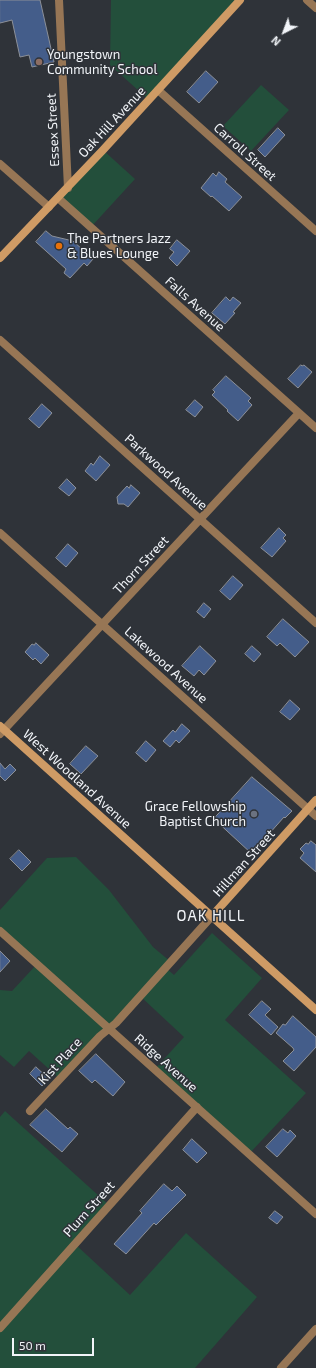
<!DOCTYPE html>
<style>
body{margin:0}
#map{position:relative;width:316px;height:1368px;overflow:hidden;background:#2f3339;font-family:"Exo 2",sans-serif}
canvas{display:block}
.north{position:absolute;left:264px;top:12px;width:40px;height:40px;-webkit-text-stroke:3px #2f3339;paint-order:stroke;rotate:222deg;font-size:11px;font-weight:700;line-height:16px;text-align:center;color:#f2f5f9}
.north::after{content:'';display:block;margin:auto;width:14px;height:18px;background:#f2f5f9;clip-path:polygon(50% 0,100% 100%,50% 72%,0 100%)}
.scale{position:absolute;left:12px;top:1338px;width:82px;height:18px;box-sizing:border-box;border:2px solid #f2f5f9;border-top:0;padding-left:5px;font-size:12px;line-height:14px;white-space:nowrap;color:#f2f5f9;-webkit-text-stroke:3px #2f3339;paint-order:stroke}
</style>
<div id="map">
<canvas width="316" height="1368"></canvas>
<div class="north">N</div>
<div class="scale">50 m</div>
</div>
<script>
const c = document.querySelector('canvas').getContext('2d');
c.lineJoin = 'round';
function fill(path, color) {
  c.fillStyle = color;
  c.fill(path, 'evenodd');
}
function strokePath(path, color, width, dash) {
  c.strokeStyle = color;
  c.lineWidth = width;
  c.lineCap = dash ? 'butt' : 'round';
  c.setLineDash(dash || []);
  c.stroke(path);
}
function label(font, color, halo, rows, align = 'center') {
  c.font = font + ' "Exo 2",sans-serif';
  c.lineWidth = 3;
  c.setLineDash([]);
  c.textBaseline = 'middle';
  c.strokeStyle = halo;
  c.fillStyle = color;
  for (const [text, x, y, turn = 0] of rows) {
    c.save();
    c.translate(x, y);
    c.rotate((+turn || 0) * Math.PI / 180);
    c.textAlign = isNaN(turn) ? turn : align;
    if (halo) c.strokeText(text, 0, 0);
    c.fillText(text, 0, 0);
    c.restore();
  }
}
const green = new Path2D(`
 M111,0H240L149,100L110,65Z
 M261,85L289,110L251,151L223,126Z
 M103,150L135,179L91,227L58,198Z
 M76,857L109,890L153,947L171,962L166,968L174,975L212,933L262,978L225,1020L306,1093L249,1154L155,1069L184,1037L140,996L60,1079L29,1051L14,1067L0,1055V990L12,991L37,964L0,931V910L47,858Z
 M5,1111L109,1205L75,1244L130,1295L186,1233L257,1297L195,1368H0V1117Z`);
const building = new Path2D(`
 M0,0H40L54,62L32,67L29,55L20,57L12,20L0,23Z
 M206,71L218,82L199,103L187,92Z
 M278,128L285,135L265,157L258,150Z
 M219,172L227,179L225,182L242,197L229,211L212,196L211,197L201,188L213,173L216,176Z
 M46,231L52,236L73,241L93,259L87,266L84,263L70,278L64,273L66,269L36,242Z
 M177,240L190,251L177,266L169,258L174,252L170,249Z
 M226,297L230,301L233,297L241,303L233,312L235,313L225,324L212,313Z
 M301,365L302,366L304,365L312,372L298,388L288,379Z
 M226,376L251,398L248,401L252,405L238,421L227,411L228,410L212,395L215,392L213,390Z
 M195,400L203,407L195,417L186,410Z
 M42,404L52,413L39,428L29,419Z
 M100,456L110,465L96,481L85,471L91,463L93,465Z
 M67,479L76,488L69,496L59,488Z
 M131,485L140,493L128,507L124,504H118L117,497L127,486L129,488Z
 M279,528L286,535L283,538L286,541L272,557L261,548Z
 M68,544L78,553L66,567L56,558Z
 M233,576L243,585L230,600L220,591Z
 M204,603L211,609L204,618L197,612Z
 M283,619L309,642L295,657L280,643L277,646L267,637Z
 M36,643L49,655L41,664L35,658L33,660L25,652L32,644L34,645Z
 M200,646L216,661L204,675L199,670L194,676L182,666Z
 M252,646L261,654L254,662L245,654Z
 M290,700L300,709L290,720L280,712Z
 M182,724L190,731L179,743L176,740L170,747L163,741L173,730L175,732Z
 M146,741L156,750L146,762L136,753Z
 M86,746L98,756L81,774L70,764Z
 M0,763L5,769L10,764L16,770L5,781L0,776Z
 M252,777L292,811L285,818L284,817L269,834L271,835L252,854L214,819Z
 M311,841L316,845V872L300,858L304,853L300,849L306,843L308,844Z
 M19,850L31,862L22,871L10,859Z
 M0,951L10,961L0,972Z
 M262,1001L271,1009L265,1015L278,1027L271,1035L249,1015Z
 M293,1016L316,1037V1047L294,1071L283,1061L294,1050L293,1048L276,1033L283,1024L285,1025Z
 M96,1054L125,1082L113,1096L95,1080L92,1083L79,1071Z
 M36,1067L49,1079L42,1086L30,1074Z
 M46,1109L68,1129L70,1127L78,1134L62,1152L30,1125Z
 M283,1129L288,1133L290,1130L296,1136L277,1157L266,1147Z
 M192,1139L207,1153L197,1163L183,1150Z
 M164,1184L172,1191L177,1186L186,1195L156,1225L154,1223L126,1254L114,1244L142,1213L140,1211Z
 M275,1211L283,1217L277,1224L269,1218Z`);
const street = new Path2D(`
 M59,0L68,188
 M307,0L316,8
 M158,90L316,231
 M0,164L49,207
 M58,198L316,428
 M0,340L316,623
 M0,533L316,816
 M0,734L299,413
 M0,931L316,1214
 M30,1111L100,1036L116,1023L212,916
 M0,1328L197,1107
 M281,1368L316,1329`);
const secondary = new Path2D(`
 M0,258L103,150L240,0
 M0,726L316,1010
 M212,916L316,800`);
const markers = [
 [39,62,4,"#8d6e63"],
 [59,246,4,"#e8710a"],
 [254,814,4,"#6b7280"]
];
const poiNames = [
 ["Youngstown",47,55],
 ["Community School",47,70],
 ["The Partners Jazz",67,239],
 ["& Blues Lounge",67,254],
 ["Grace Fellowship",246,807,"right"],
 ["Baptist Church",246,822,"right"]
];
const streetNames = [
 ["Oak Hill Avenue",112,122,-47],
 ["Essex Street",53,130,-93],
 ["Carroll Street",245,152,42],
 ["Falls Avenue",195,304,42],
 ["Parkwood Avenue",166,472,42],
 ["Thorn Street",141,565,-47],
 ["Lakewood Avenue",166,665,42],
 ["West Woodland Avenue",77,779,42],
 ["Hillman Street",244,863,-48],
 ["Kist Place",60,1061,-48],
 ["Ridge Avenue",166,1063,42],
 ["Plum Street",89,1209,-48]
];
const quarterNames = [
 ["OAK HILL",211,916]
];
fill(green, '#234f3b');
fill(building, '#445d8a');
strokePath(building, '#8c9098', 1);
strokePath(street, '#977655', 8);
strokePath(secondary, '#cf9b65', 8);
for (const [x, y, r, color] of markers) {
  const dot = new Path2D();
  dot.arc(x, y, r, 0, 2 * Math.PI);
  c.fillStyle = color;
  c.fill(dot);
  strokePath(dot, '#2f3339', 1.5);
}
label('13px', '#f2f5f9', '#2f3339', poiNames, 'left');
label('13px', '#f2f5f9', '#2f3339', streetNames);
c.letterSpacing = '1px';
label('15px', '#f2f5f9', '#2f3339', quarterNames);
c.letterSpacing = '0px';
</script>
